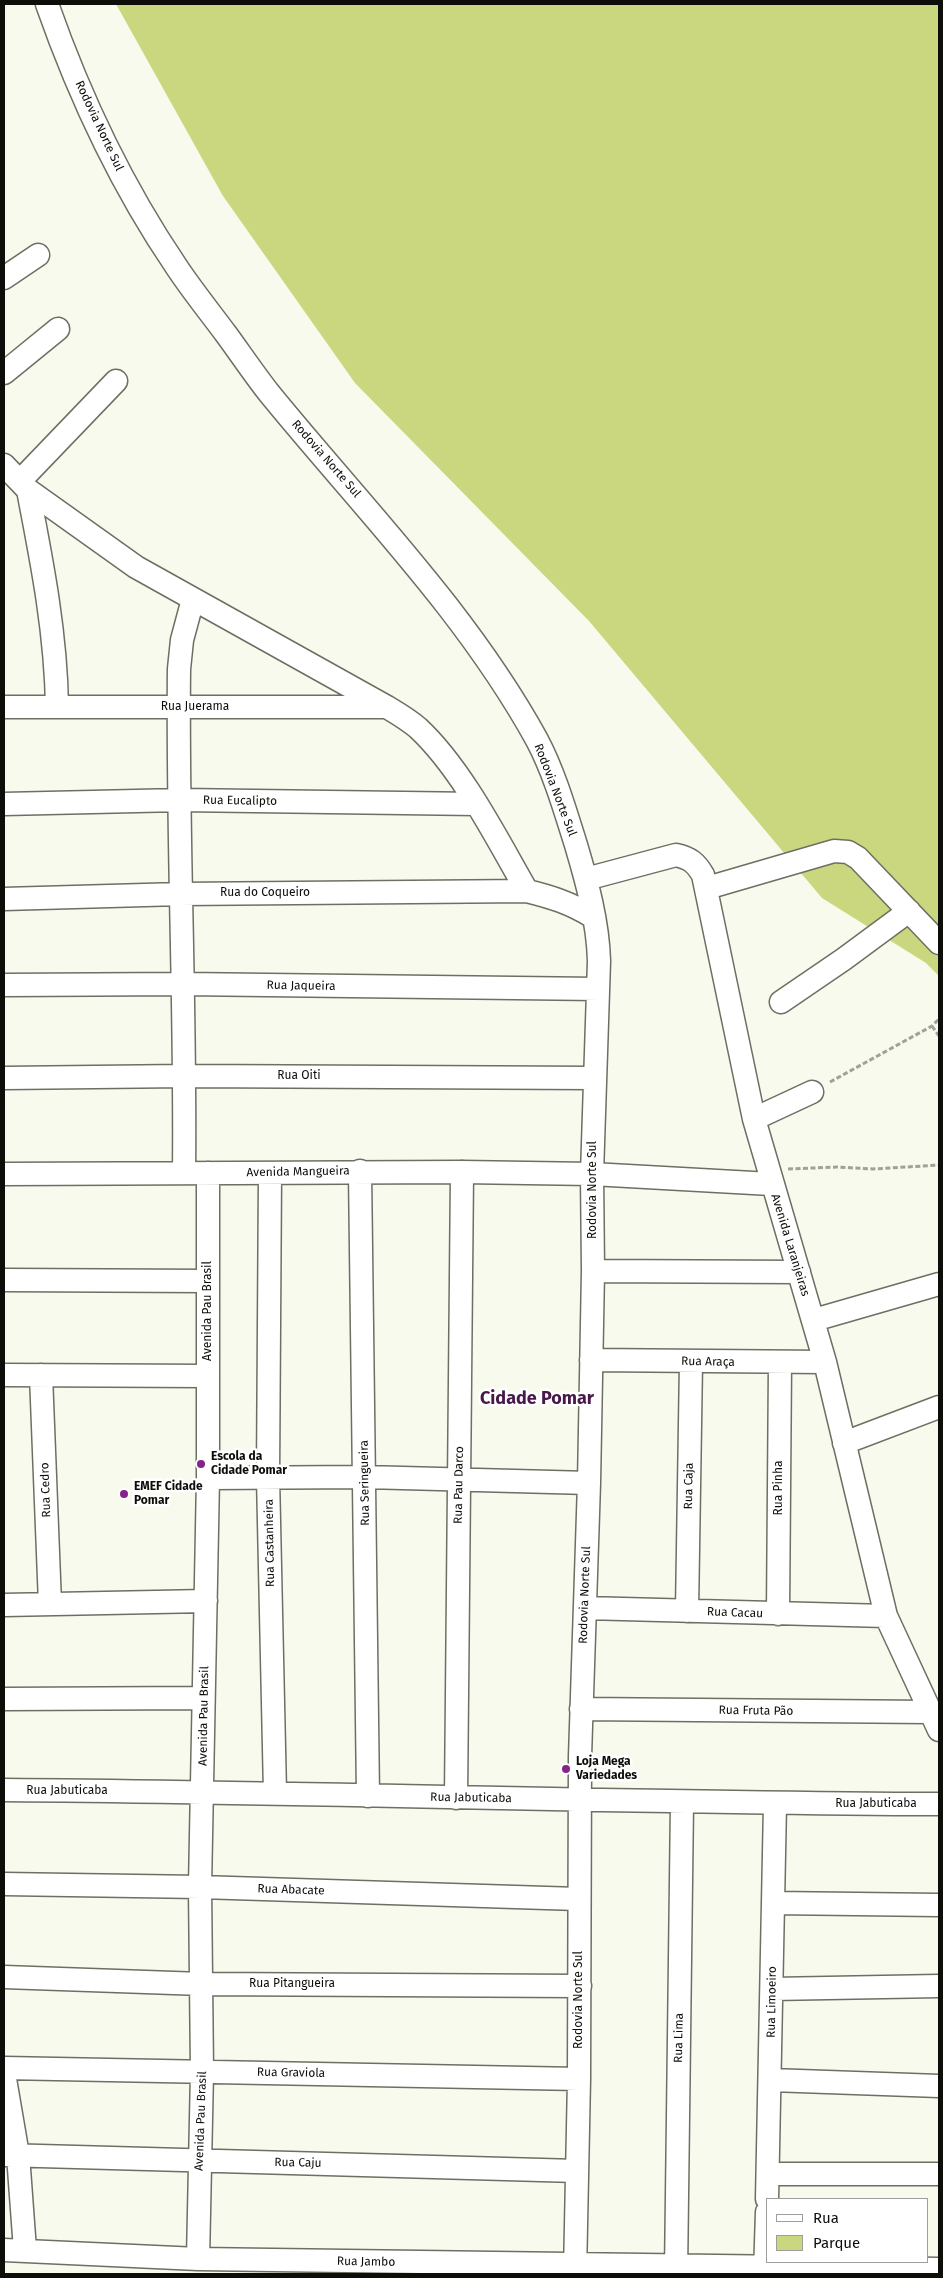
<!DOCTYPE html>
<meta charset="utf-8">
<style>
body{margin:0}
#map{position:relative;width:943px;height:2278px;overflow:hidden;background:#f7faec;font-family:"Fira Sans",sans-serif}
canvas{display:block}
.frame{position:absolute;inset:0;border:5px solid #0d0e09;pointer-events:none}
.legend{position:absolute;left:766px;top:2198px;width:162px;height:65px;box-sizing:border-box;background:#fff;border:1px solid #9e9f9d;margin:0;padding:6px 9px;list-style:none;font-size:15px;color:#0d0e09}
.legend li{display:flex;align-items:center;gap:10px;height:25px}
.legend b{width:25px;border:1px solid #9e9f9d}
</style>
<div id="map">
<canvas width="943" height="2278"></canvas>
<div class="frame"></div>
<ul class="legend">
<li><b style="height:6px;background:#fff"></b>Rua</li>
<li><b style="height:14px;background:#cad77e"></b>Parque</li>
</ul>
</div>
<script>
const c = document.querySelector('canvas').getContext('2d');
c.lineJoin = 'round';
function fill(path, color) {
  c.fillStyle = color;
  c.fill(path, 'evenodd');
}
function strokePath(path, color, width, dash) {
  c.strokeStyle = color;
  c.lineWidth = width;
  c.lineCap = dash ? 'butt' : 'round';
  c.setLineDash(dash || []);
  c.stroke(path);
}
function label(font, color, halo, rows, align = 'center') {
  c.font = font + ' "Fira Sans",sans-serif';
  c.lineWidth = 5;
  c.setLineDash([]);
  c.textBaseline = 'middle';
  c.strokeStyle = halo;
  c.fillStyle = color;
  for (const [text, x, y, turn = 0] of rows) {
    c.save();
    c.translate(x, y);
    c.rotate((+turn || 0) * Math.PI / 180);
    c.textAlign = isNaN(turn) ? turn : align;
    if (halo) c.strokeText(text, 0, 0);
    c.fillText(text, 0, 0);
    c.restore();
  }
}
const green = new Path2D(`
 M116,4H939V976L926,963L822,898L589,621L355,383L223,196Z`);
const path = new Path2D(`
 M932,1026L939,1036
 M830,1082L932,1026L939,1019
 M788,1169L837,1167L873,1169L939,1165`);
const minor = new Path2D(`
 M47,4C79,95 121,185 176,266C191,289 209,311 226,334C240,353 254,374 269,393C361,506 466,611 537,740C554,772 565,810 576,845C587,882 598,922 599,961L592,1174L593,1271L589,1483L580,1757L579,2079L575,2274
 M4,278L38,255
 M4,373L58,329
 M4,465L28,490L136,567L387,707C397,713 409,720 418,728C462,769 497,839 527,891
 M20,481L116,381
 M28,490C42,562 56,633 57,707
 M4,707H385
 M4,804L180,800L477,804
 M586,879L676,855C690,858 696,863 703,875L754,1119L825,1362L886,1616L939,1730
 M707,888L834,851L848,852L858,858L939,943
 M4,899L180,894L527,891C551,897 571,903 593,917
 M4,985L184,984L598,989
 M781,1002L844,959L909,911
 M4,1078L185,1076L595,1078
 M754,1119L812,1092
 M360,1171L368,1796
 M184,1173C186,1005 177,837 179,669L182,640L193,599
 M270,1173L268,1477L275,1793
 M4,1174L462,1172L592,1174L771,1184
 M593,1271L799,1272
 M4,1280L207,1281
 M814,1320L939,1284
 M591,1360L825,1362
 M4,1375L208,1376
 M41,1375L50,1604
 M844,1443L939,1407
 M208,1478L365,1477L589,1483
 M4,1605L206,1601
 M585,1608L886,1616
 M687,1611L691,1362
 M778,1614L780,1363
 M4,1699L203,1698
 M581,1709L930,1712
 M4,1790C316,1792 627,1803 939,1804
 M456,1798L462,1172
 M4,1884L200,1887L578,1899
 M773,1903L939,1905
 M4,1977L202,1984L580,1986
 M772,1989L939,1986
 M4,2068L579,2079
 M4,2073L18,2155L25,2250
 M771,2080L939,2086
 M4,2155L577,2171
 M768,2174H939
 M767,2199L775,1804
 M4,2250L198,2259L939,2269
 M198,2259L202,2072L200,1887L208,1478V1173
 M676,2274L682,1802
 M765,2274L767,2212`);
const markers = [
 [201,1464,5,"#86228b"],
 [124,1494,5,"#86228b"],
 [566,1769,5,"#86228b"]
];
const streetNames = [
 ["Rodovia Norte Sul",99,126,65],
 ["Rodovia Norte Sul",326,459,49],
 ["Rua Juerama",195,707],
 ["Rodovia Norte Sul",555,790,69],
 ["Rua Eucalipto",240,801,1],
 ["Rua do Coqueiro",265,893],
 ["Rua Jaqueira",301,986,1],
 ["Rua Oiti",299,1076],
 ["Avenida Mangueira",298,1172,-1],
 ["Rodovia Norte Sul",593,1190,-90],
 ["Avenida Laranjeiras",790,1245,73],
 ["Avenida Pau Brasil",208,1311,-90],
 ["Rua Araça",708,1362,1],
 ["Rua Seringueira",365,1483,-91],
 ["Rua Pau Darco",459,1485,-89],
 ["Rua Caja",689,1486,-89],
 ["Rua Pinha",779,1488,-90],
 ["Rua Cedro",46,1490,-92],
 ["Rua Castanheira",270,1543,-91],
 ["Rodovia Norte Sul",585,1595,-88],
 ["Rua Cacau",735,1613,2],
 ["Rua Fruta Pão",756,1711,1],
 ["Avenida Pau Brasil",204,1716,-89],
 ["Rua Jabuticaba",67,1791],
 ["Rua Jabuticaba",471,1798,1],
 ["Rua Jabuticaba",876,1804],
 ["Rua Abacate",291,1890,2],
 ["Rua Pitangueira",292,1984],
 ["Rodovia Norte Sul",579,2000,-90],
 ["Rua Limoeiro",772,2002,-89],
 ["Rua Lima",679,2038,-89],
 ["Rua Graviola",291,2073,1],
 ["Avenida Pau Brasil",201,2121,-88],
 ["Rua Caju",298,2163,1],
 ["Rua Jambo",366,2262,1]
];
const poiNames = [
 ["Escola da",211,1457],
 ["Cidade Pomar",211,1471],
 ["EMEF Cidade",134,1487],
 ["Pomar",134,1501],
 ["Loja Mega",576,1762],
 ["Variedades",576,1776]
];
const districtNames = [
 ["Cidade Pomar",537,1399]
];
fill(green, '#cad77e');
strokePath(minor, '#6d6f63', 25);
strokePath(path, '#a0a297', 3, [5, 2.5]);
strokePath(minor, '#fff', 22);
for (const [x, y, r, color] of markers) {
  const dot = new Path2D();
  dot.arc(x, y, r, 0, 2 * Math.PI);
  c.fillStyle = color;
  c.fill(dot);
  strokePath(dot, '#fff', 2);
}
label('12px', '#0d0e09', '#fff', streetNames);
label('bold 12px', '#0d0e09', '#fff', poiNames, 'left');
label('bold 18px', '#471849', '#fff', districtNames);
</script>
